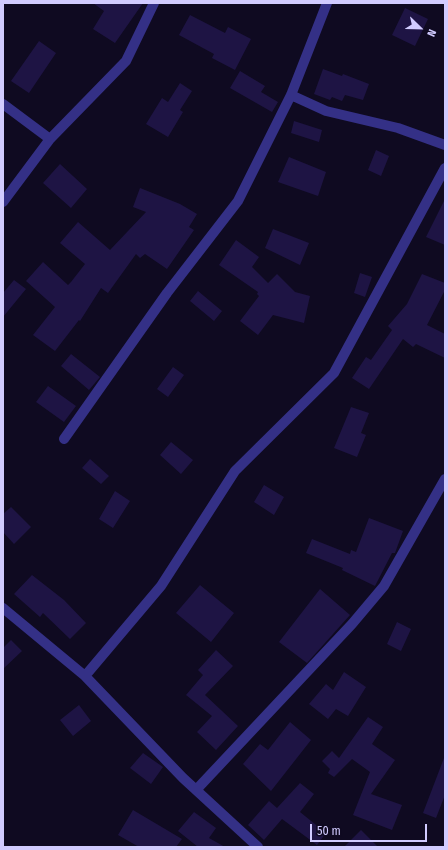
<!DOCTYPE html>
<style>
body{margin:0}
#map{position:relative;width:448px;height:850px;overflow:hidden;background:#0f0a21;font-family:"Fira Sans Condensed",sans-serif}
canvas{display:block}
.frame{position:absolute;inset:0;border:4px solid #d1cbff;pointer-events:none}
.north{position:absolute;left:400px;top:8px;width:40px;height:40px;-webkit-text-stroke:3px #0f0a21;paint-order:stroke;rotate:113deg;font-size:11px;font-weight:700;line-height:16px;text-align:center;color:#d1cbff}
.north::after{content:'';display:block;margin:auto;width:14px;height:18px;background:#d1cbff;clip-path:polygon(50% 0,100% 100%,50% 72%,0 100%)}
.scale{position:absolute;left:310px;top:824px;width:117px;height:18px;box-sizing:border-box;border:2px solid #d1cbff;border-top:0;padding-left:5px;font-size:12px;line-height:14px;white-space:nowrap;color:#d1cbff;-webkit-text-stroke:3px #0f0a21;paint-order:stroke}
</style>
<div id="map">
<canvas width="448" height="850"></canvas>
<div class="frame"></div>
<div class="north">N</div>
<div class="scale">50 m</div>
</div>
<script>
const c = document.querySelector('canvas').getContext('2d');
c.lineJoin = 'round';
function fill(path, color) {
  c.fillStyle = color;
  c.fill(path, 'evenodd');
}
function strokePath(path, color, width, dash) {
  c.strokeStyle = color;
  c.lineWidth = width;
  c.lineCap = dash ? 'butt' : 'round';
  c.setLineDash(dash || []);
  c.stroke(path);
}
const building = new Path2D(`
 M93,3H143L115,43L93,29L104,11Z
 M405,8L428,19L415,46L392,35Z
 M190,15L225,33L228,27L251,39L235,70L212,58L214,54L179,35Z
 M39,41L56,53L29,93L11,81Z
 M323,69L342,76L343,74L369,84L363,100L345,95L342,101L332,97L330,100L314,94Z
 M240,71L265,86L261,92L278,102L272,112L230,88Z
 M180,83L192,91L180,110L183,112L168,137L146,124L162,98L168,102Z
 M294,121L322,130L319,142L291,133Z
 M376,150L389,156L381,176L368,170Z
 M289,157L326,172L318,196L278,182Z
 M60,164L87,189L71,208L43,183Z
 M140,188L180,204L197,214L189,227L194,230L167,269L145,254L140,258L136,254L108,293L101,288L80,321L79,320L55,351L33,335L55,307L26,281L43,262L68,285L71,282L85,264L60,243L78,222L110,250L146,212L133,207Z
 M445,199V245L426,237Z
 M273,229L309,243L300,265L265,248Z
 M236,240L259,257L252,267L268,283L277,274L295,292L310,296L304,323L273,315L258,335L240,321L259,296L257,294L258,292L219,265Z
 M360,273L372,277L365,297L354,293Z
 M422,274L445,283V290L427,325L445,334V358L416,344L413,347L403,339L369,389L352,378L366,357L371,360L392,330L388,326L407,304Z
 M14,280L26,289L3,317V293Z
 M198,291L222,311L214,321L190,301Z
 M71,354L100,377L89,390L61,366Z
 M173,367L184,375L168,397L157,389Z
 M48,386L76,406L64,422L36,402Z
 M351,407L369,413L361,433L366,435L357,457L334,448Z
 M171,442L193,460L181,474L160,455Z
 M90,459L109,476L101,484L82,468Z
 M264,485L284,497L274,515L254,502Z
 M115,491L130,501L113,528L99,519Z
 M11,507L31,527L14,544L3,532V514Z
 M369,518L403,531L395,553H392L375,586L342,570L343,568L306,553L312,539L350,554L351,550L356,552Z
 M32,575L64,600L86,623L70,639L43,613L40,617L14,594Z
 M200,585L234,613L211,642L176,613Z
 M320,589L350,615L307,663L279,642Z
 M397,622L411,629L401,651L387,644Z
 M11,640L22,651L3,669V648Z
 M216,650L233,666L205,695L238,726L216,750L197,732L212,716L186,695L203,675L198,670Z
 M344,672L366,687L348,716L336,709L328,719L309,704L326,684L333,690Z
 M79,705L91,721L73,736L60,720Z
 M368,717L383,727L372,744L395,760L371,794L402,805L392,830L353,815L370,772L352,759L334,777L328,773L330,769L322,761L332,751L339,758Z
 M290,722L311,740L271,791L243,764L260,744L268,750Z
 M143,753L163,767L151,784L130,768Z
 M444,758L445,795L436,818L423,813Z
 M300,783L314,794L300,812L326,833L317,845L282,819L264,840L248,825L269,801L277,808Z
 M133,810L182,839L176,847H139L118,835Z
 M194,812L216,828L209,838L225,847H198L178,831Z
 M361,830L378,847H344Z`);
const street = new Path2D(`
 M291,95L326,111L398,128L445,145
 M3,104L50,139
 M3,202L50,139L126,61L154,3
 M64,439L167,293L238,201L291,95L327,3
 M3,608L85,676L183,778L258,847
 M85,676L161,586L235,471L334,373L445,168
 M196,790L352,624L384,586L445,479`);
fill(building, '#1e1444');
strokePath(street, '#343086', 10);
</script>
